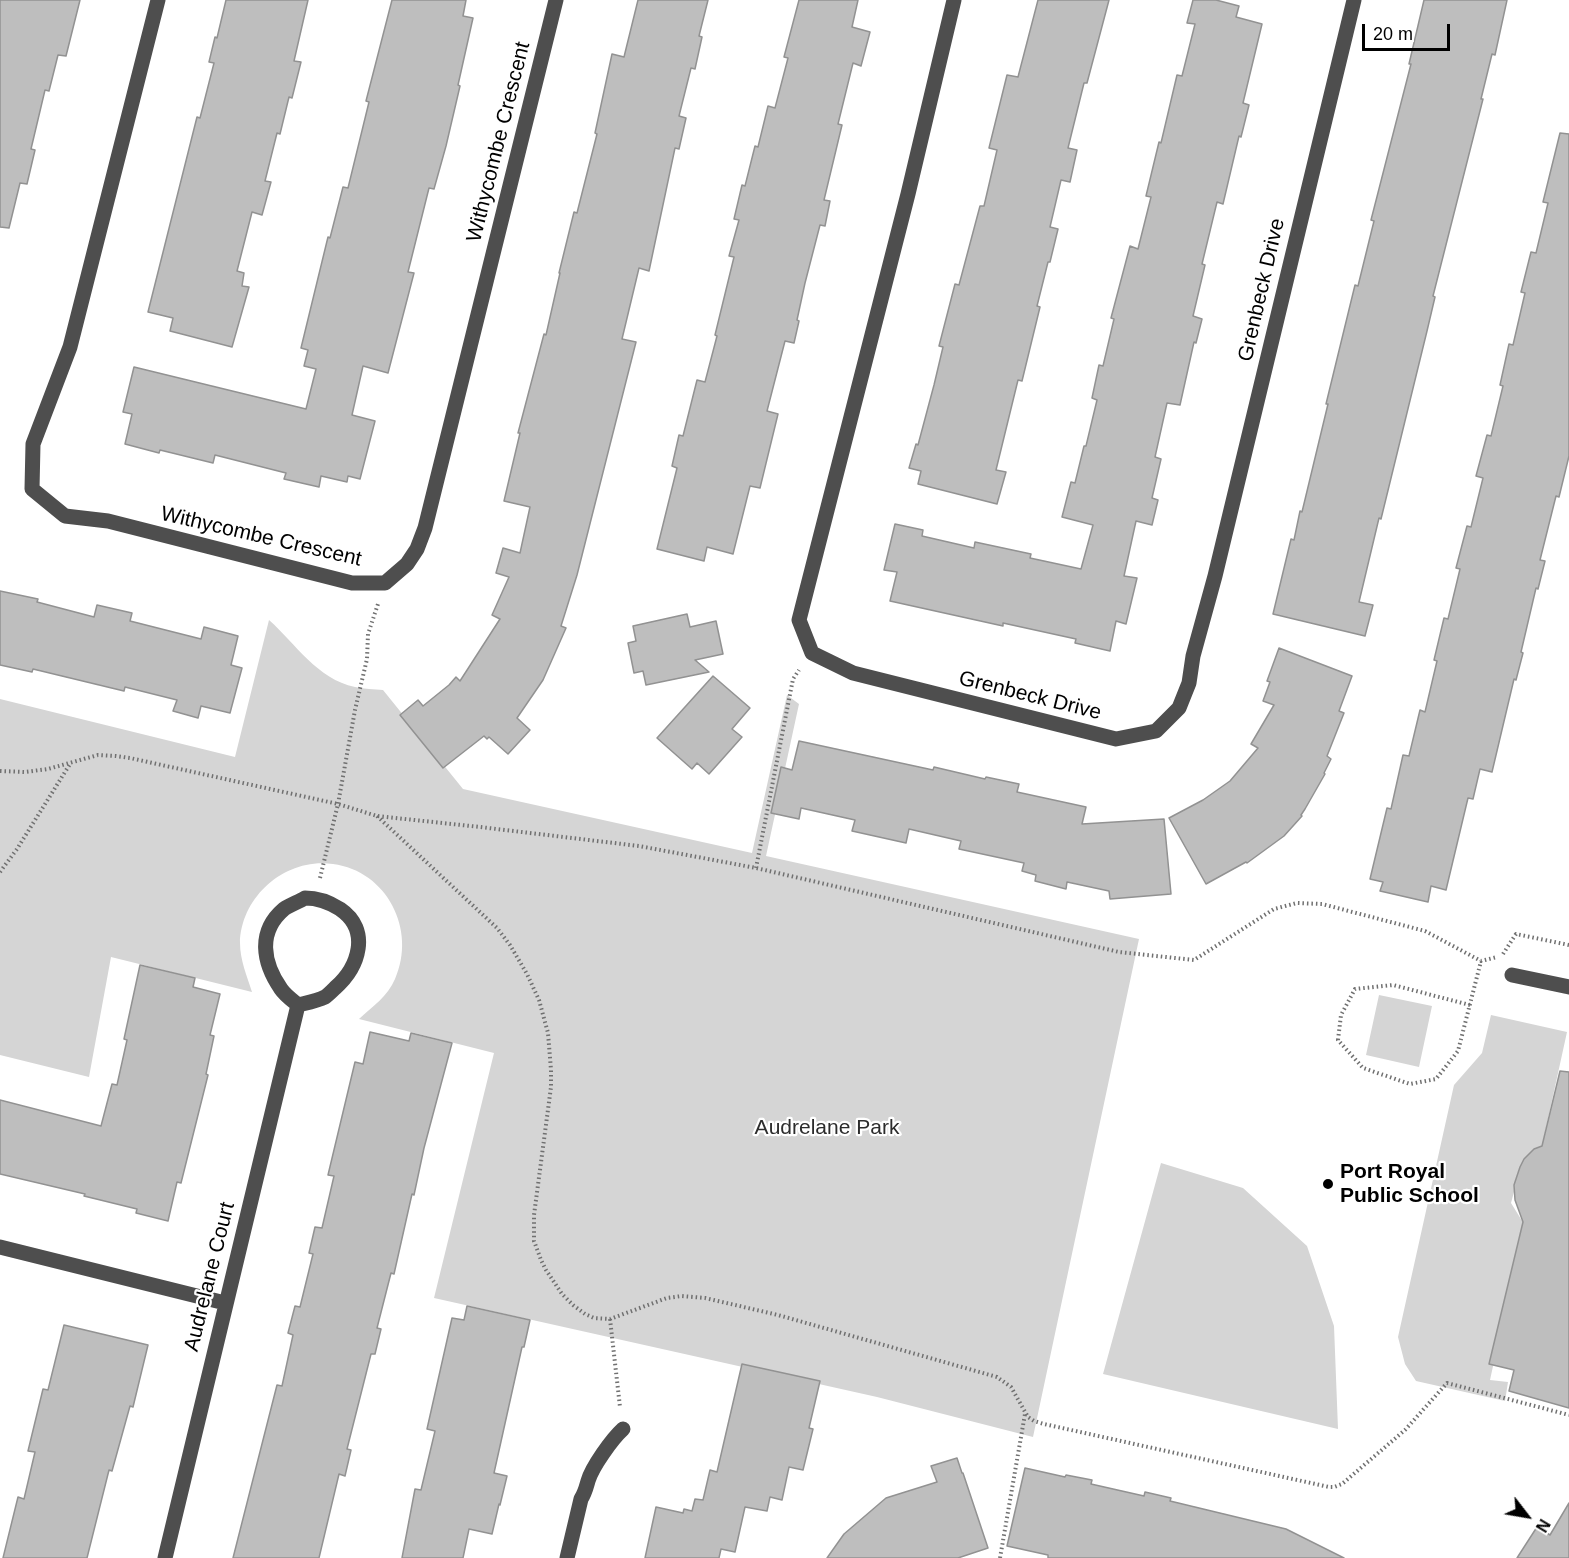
<!DOCTYPE html>
<style>
body{margin:0}
#map{position:relative;width:1569px;height:1558px;overflow:hidden;background:#fff;font-family:Arial,sans-serif}
canvas{display:block}
.north{position:absolute;left:1497px;top:1486px;width:60px;height:60px;-webkit-text-stroke:4px #fff;paint-order:stroke;rotate:121deg;font-size:16px;font-weight:700;line-height:24px;text-align:center;color:#000}
.north::after{content:'';display:block;margin:auto;width:21px;height:27px;background:#000;clip-path:polygon(50% 0,100% 100%,50% 72%,0 100%)}
.scale{position:absolute;left:1362px;top:24px;width:88px;height:27px;box-sizing:border-box;border:3px solid #000;border-top:0;padding-left:8px;font-size:18px;line-height:21px;white-space:nowrap;color:#000;-webkit-text-stroke:4px #fff;paint-order:stroke}
</style>
<div id="map">
<canvas width="1569" height="1558"></canvas>
<div class="north">N</div>
<div class="scale">20 m</div>
</div>
<script>
const c = document.querySelector('canvas').getContext('2d');
c.lineJoin = 'round';
function fill(path, color) {
  c.fillStyle = color;
  c.fill(path, 'evenodd');
}
function strokePath(path, color, width, dash) {
  c.strokeStyle = color;
  c.lineWidth = width;
  c.lineCap = dash ? 'butt' : 'round';
  c.setLineDash(dash || []);
  c.stroke(path);
}
function label(font, color, halo, rows, align = 'center') {
  c.font = font + ' Arial,sans-serif';
  c.lineWidth = 4.5;
  c.setLineDash([]);
  c.textBaseline = 'middle';
  c.strokeStyle = halo;
  c.fillStyle = color;
  for (const [text, x, y, turn = 0] of rows) {
    c.save();
    c.translate(x, y);
    c.rotate((+turn || 0) * Math.PI / 180);
    c.textAlign = isNaN(turn) ? turn : align;
    if (halo) c.strokeText(text, 0, 0);
    c.fillText(text, 0, 0);
    c.restore();
  }
}
const green = new Path2D(`
 M269,620C296,644 317,679 355,687C364,689 374,689 383,690L463,789L752,853L787,695L799,704L766,856L1139,939L1033,1437L877,1397L434,1298L494,1053L359,1019C372,1007 388,996 395,979C417,930 387,871 333,864C286,857 241,896 240,943C240,960 247,976 252,992L111,957L89,1077L0,1055V699L235,757Z
 M1379,995L1432,1006L1419,1067L1366,1055Z
 M1491,1015L1567,1032L1542,1146L1521,1166L1511,1203L1524,1224L1490,1380L1508,1382L1505,1401L1416,1381L1405,1364L1398,1337L1454,1085L1482,1053Z
 M1161,1163L1243,1188L1307,1246L1334,1326L1338,1429L1103,1374Z`);
const building = new Path2D(`
 M0,0H80L66,56L58,55L49,91L45,90L31,149L35,150L27,184L20,183L9,228L0,227Z
 M226,0H308L294,61L301,62L292,98L289,97L280,134L277,133L265,181L271,182L262,215L252,212L237,271L244,273L242,286L249,287L232,347L170,331L173,318L148,312L197,117L200,118L214,63L209,62L215,37L217,38Z
 M392,0H466L463,16L473,18L458,85L460,86L446,146L434,189L429,188L408,272L414,273L388,373L363,366L352,415L375,421L360,479L348,476L347,482L321,476L319,487L284,479L286,473L215,455L213,463L160,450L159,453L125,444L132,414L123,412L134,367L306,409L316,369L304,366L308,350L301,348L328,237L330,238L343,187L348,188L369,102L366,101Z
 M638,0H708L699,36L702,37L695,69L691,68L679,116L686,118L679,149L675,148L649,271L639,268L622,339L636,342L577,575L561,626L566,628L543,680L517,718L530,730L508,754L489,737L487,739L484,736L443,768L400,715L418,700L423,706L449,685L456,677L460,681L500,619L492,615L509,577L496,573L503,548L520,553L530,507L504,501L520,433H518L544,334L546,335L560,273H559L574,212L577,213L597,134L595,133L612,54L624,57Z
 M799,0H858L852,27L870,32L861,66L853,63L838,124L842,125L824,200L830,201L825,226L820,225L805,283L797,320L799,321L794,343L785,341L767,411L778,414L760,488L750,486L733,554L707,547L704,561L657,549L677,468L672,466L679,435L683,436L697,380L705,382L717,336L715,335L734,257L729,256L739,220L734,219L742,185L745,186L755,146L758,147L768,106L775,108L788,58L784,57Z
 M1038,0H1109L1087,83H1084L1068,148L1077,150L1070,182L1061,180L1050,227L1058,229L1050,262H1048L1037,306L1040,307L1022,381L1018,380L996,470L1006,472L997,504L918,484L921,471L909,468L916,444L918,445L934,385L943,347L939,346L955,284L959,285L980,206H984L997,150L989,148L1007,75L1018,77Z
 M1193,0H1216L1239,6L1236,17L1262,24L1243,103L1249,105L1241,137L1239,136L1223,204L1217,202L1202,264L1205,265L1193,316L1202,319L1196,343L1194,342L1180,405L1167,403L1155,457L1161,459L1152,498L1158,500L1152,525L1136,521L1124,576L1137,578L1126,624L1116,621L1110,651L1075,643L1076,639L1003,623V626L890,601L897,572L884,570L895,524L923,530L922,536L974,548L975,542L1031,554L1030,558L1081,569L1093,525L1062,517L1071,482L1075,483L1084,446H1086L1097,400L1092,398L1099,365L1103,366L1114,319L1111,318L1130,246L1138,249L1151,197L1146,196L1159,142L1161,143L1177,75L1182,76L1195,24L1187,23Z
 M1424,0H1507L1495,55L1492,54L1481,99H1483L1433,296L1435,297L1427,331L1381,519L1379,518L1359,602L1373,605L1365,636L1273,614L1291,539L1294,540L1300,511L1302,512L1328,404H1326L1355,285L1358,286L1374,221L1371,220L1411,64H1409Z
 M1560,133L1569,134V456L1559,497L1556,496L1540,560L1545,561L1538,589L1536,588L1521,652L1523,653L1516,680L1514,679L1492,772L1480,769L1473,799L1468,798L1446,890L1431,886L1428,902L1380,891L1383,882L1370,879L1387,808L1391,809L1403,755L1409,756L1420,710L1425,712L1437,661L1434,660L1444,618L1448,619L1460,569L1456,568L1467,526L1471,527L1483,478L1476,476L1487,435L1491,436L1503,386L1500,385L1509,344L1513,345L1525,293L1521,292L1531,252L1536,253L1548,203L1543,202Z
 M0,591L38,599L37,602L94,617L97,605L132,613L130,621L201,639L204,627L238,636L231,665L242,668L230,713L201,706L198,718L173,711L177,700L125,687L124,691L33,669L32,672L0,665Z
 M687,614L690,627L716,621L723,654L695,660L709,672L646,685L643,671L634,673L628,643L636,641L633,626Z
 M1279,648L1352,676L1339,711L1344,713L1327,756L1331,759L1324,773L1325,774L1305,809L1301,815L1302,816L1284,836L1247,863L1246,862L1206,884L1169,818L1203,800L1230,781L1258,748L1251,744L1274,705L1263,701L1270,682L1267,681Z
 M713,676L750,708L732,729L742,737L709,774L697,763L692,769L657,738Z
 M799,741L933,770L934,767L985,779L986,777L1019,784L1017,792L1086,807L1082,824L1164,819L1171,894L1110,899L1109,891L1067,882L1066,889L1035,881L1036,875L1022,871L1024,863L959,849L961,841L909,829L906,843L852,831L855,820L801,808L799,819L771,813L781,767L792,770Z
 M140,965L195,978L193,987L220,994L210,1035L214,1036L206,1074L208,1075L181,1183L177,1182L168,1221L136,1213L137,1209L84,1196L85,1194L0,1174V1100L101,1126L112,1084L117,1085L127,1040L124,1039Z
 M370,1032L409,1041L411,1033L452,1043L424,1148L414,1195L412,1194L394,1274L391,1273L377,1328L381,1329L375,1354H371L347,1449L351,1450L345,1476L339,1474L319,1558H233L277,1385L282,1386L293,1335L288,1333L295,1306L300,1307L313,1254L309,1253L315,1227L322,1228L334,1176L328,1175L355,1062L363,1064Z
 M1560,1071L1569,1072V1408L1509,1391L1514,1370L1489,1364L1523,1222L1515,1200L1514,1185L1520,1167L1524,1159L1534,1149L1542,1146Z
 M467,1306L530,1320L524,1347H522L494,1473L507,1476L500,1505L499,1504L492,1534L469,1529L463,1558H402L415,1489L421,1490L435,1431L427,1429L452,1318L464,1320Z
 M64,1325L148,1345L133,1407L130,1406L112,1471L109,1470L87,1558H3L18,1497L24,1499L35,1452L28,1451L43,1389L48,1390Z
 M742,1364L820,1381L809,1428L813,1429L803,1470L789,1467L782,1500L770,1497L767,1511L745,1507L735,1552L721,1549L719,1558H645L656,1507L683,1513L684,1509L692,1511L695,1499L703,1500L710,1470L717,1472Z
 M957,1458L962,1473H963L988,1548L958,1558H827L844,1534L886,1498L937,1482L931,1466Z
 M1025,1468L1065,1477L1066,1475L1092,1480L1091,1484L1144,1496L1145,1492L1171,1498L1170,1501L1286,1529L1344,1558H1048V1555L1007,1546Z
 M1569,1503V1558H1517L1537,1527L1550,1535Z`);
const path = new Path2D(`
 M0,771L25,772L48,769L98,755L116,756L130,758L338,804L377,816L480,827L639,846L756,868L1119,952L1194,960L1274,909L1297,903L1322,904L1425,931L1481,961L1497,957
 M377,816L497,928L510,945L527,974L539,1000L548,1033L551,1070V1087L534,1215V1241L541,1260L546,1270L562,1294L573,1305L585,1314L594,1318L610,1319L667,1298L682,1296L705,1298L778,1315L997,1377L1011,1387L1028,1417L1034,1421L1044,1424L1329,1487H1334L1342,1484L1405,1430L1447,1383L1569,1415
 M756,868L793,679L799,670
 M0,872L17,849L70,764
 M320,878L338,804L355,710L367,659L368,634L378,604
 M1503,954L1516,934L1569,945
 M1470,1005L1393,985L1355,989L1341,1015L1338,1040L1363,1068L1410,1084L1436,1079L1458,1051L1481,961
 M610,1319L620,1407
 M1000,1558L1025,1414`);
const minor = new Path2D(`
 M158,0L70,347L33,444L32,489L65,516L108,521L352,583H385L407,564L417,549L425,528L556,0
 M954,0L908,194L799,620L812,653L853,673L1116,739L1156,731L1179,708L1189,683L1193,656L1215,576L1354,0
 M305,898C319,898 329,902 340,909C371,930 359,967 335,988C332,991 328,995 325,997C317,1001 306,1003 298,1005C292,1000 285,995 281,989C263,963 257,932 284,909C290,905 298,902 305,898Z
 M1512,975L1569,987
 M0,1247L225,1303
 M165,1558L298,1005
 M567,1558L581,1499C585,1493 586,1488 588,1481C592,1467 612,1439 623,1429`);
const markers = [
 [1328,1184,6,"#000"]
];
const streetNames = [
 ["Withycombe Crescent",499,142,-76],
 ["Grenbeck Drive",1262,290,-77],
 ["Withycombe Crescent",261,537,13],
 ["Grenbeck Drive",1030,696,14],
 ["Audrelane Court",210,1277,-76]
];
const parkNames = [
 ["Audrelane Park",827,1128]
];
const poiNames = [
 ["Port Royal",1340,1172],
 ["Public School",1340,1196]
];
fill(green, '#d5d5d5');
fill(building, '#bebebe');
strokePath(building, '#929292', 1.5);
strokePath(path, '#707070', 4, [1.5, 3]);
strokePath(minor, '#4e4e4e', 15);
for (const [x, y, r, color] of markers) {
  const dot = new Path2D();
  dot.arc(x, y, r, 0, 2 * Math.PI);
  c.fillStyle = color;
  c.fill(dot);
  strokePath(dot, '#fff', 2);
}
label('21px', '#000', '#fff', streetNames);
label('21px', '#2c2c2c', '#fff', parkNames);
label('bold 21px', '#000', '#fff', poiNames, 'left');
</script>
